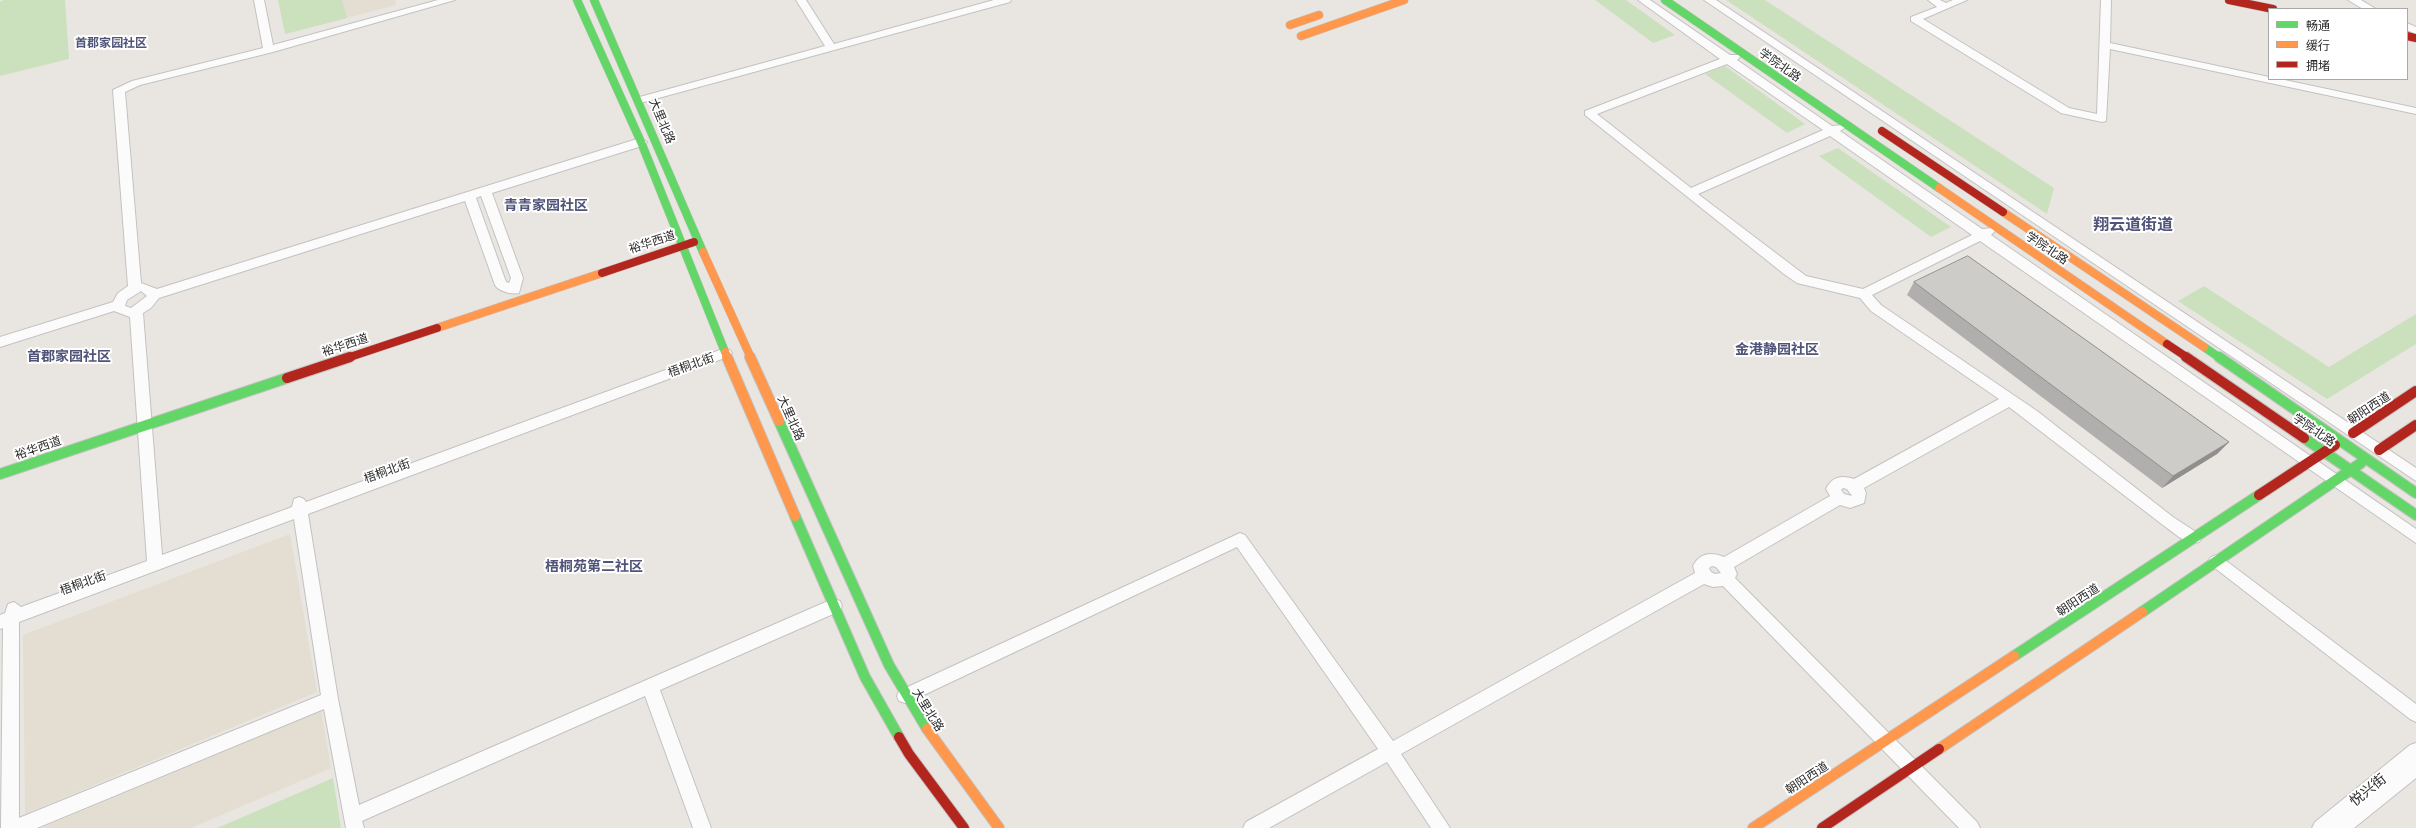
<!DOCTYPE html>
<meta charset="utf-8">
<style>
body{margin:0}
#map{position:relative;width:2416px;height:828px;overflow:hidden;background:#e9e6e2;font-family:"Exo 2","Noto Sans SC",sans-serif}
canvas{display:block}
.legend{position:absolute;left:2268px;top:8px;width:140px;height:72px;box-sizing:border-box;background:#fff;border:1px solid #aaa;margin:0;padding:5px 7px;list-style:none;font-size:12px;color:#2b2b2b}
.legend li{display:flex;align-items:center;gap:8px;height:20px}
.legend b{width:20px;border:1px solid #aaa}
</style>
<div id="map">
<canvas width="2416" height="828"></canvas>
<ul class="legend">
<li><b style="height:5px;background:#63d668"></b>畅通</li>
<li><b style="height:5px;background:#ff974d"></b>缓行</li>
<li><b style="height:5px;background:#b3261e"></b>拥堵</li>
</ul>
</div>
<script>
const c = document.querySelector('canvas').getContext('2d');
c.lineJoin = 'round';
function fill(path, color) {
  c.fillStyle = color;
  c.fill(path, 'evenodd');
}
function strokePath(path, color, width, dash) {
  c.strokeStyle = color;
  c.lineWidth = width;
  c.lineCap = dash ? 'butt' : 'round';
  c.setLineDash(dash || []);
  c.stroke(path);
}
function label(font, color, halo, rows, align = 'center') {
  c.font = font + ' "Exo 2","Noto Sans SC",sans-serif';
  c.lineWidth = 4;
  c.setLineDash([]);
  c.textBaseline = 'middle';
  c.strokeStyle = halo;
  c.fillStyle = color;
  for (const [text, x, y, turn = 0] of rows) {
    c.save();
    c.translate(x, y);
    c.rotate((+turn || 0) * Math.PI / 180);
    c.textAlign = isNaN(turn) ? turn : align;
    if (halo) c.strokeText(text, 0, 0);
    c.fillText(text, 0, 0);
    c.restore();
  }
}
const education = new Path2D(`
 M278,0H395L396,5L286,34Z
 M290,534L317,692L25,814L23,635Z
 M321,711L331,768L191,828H41Z`);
const green = new Path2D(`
 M4,0H65L69,59L0,76V2Z
 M278,0H342L347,18L285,34Z
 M1595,0H1626L1675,35L1653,43Z
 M1726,0H1765L2054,188L2047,214Z
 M1725,66L1805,124L1787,133L1705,74Z
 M1838,148L1951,227L1931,237L1819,156Z
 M2204,286L2329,367L2416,314V344L2327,399L2178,301Z
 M333,778L341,828H217Z`);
const street = new Path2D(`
 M254,0H264L273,45L438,0H455L273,52L140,85L125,92L141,283L157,289L637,139L641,138L647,142L645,145L492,193L523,278L519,293C512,295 498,291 495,285L465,201L159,298L151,308L143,313L162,555L292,507L294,499L299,497L304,499L306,502L720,350H730L732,353L730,356L308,514L338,699L359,805L828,601L834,599L840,601L842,606L840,611L660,690L711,828H693L645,696L362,821L364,828H346L324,709L37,828H1L3,628L0,629V615L5,613L8,604L14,602L21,607L147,561L130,317L114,311L0,347V337L113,302L118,293L128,286L113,90L132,81L263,48ZM481,196L511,278L509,283L506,282L476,198ZM141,291L147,296L131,308L125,306L127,300ZM294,519L321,695L19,818V622Z
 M796,0H806L834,44L994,0H1011L1010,2L644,102L640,103L634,100L636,98L825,46Z
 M1638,0H1650L1730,55H1739L1740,57L1737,60L1832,126L1844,125L1846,127L1840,131L1982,229L1993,228L1995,231L1991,235L2416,529V543L1980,241L1872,295L1881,305L2037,411L2173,517L2199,534L2202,538L2199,542C2187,546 2173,532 2163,525L2009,407L1864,488L1866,493L1864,503L1850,508L1840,505L1734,567L1737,574L1735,578L1977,822L1980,828H1959L1723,586L1713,587L1704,584L1401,754L1450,828H1431L1387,762L1269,828H1243L1246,822L1378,749L1237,547L911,701L905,703L899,701L897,696L899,691L1240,533L1245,535L1393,741L1695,573L1693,566C1700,552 1712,552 1724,557L1830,496L1826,489C1832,476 1842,475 1854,479L1999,399L1871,311L1860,298L1797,283L1784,274L1585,115V111L1720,59ZM1727,64L1823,130L1691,188L1597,114ZM1830,136L1972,235L1863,289L1806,276L1698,194ZM1843,488L1847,489L1852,496L1844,494L1841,490ZM1712,566L1716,567L1721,573L1715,574L1711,572L1709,568Z
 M1704,0H1716L2416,468V481Z
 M1928,0H1940L1946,3L1953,0H1967L1923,19L2069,108L2097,114L2101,0H2111L2110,43L2269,77V79H2280L2416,108V114L2110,49L2106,121L2102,122L2061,113L1911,21V17L1937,7Z
 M2348,0H2361L2376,9H2363Z
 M2407,23L2416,27V34L2407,30Z
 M2216,555L2221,557L2416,704V722L2410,719L2211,565L2208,561L2211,557Z
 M2416,743V778L2354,828H2312L2315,822L2410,745Z`);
const fastFar1 = new Path2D(`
 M577,0L641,142L725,352
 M594,0L703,252
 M1665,0L1939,188
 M2204,347L2220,358`);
const fast = new Path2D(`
 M2219,357L2416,493
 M779,421L889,665L927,729
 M2304,438L2416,515
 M0,474L287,378
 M795,516L865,677L899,737
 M2142,612L2361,463
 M2014,656L2259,495`);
const slowFar1 = new Path2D(`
 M1290,25L1319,15
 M1301,36L1404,0
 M1939,188L2167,344
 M2003,212L2204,347
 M703,252L751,358
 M437,328L602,273
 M725,352L728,358`);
const slow = new Path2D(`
 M727,357L795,516
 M750,357L779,421
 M927,729L999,828
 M1939,749L2142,612
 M1753,828L2014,656`);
const jamFar1 = new Path2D(`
 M2229,0L2273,9
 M2407,36L2416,38
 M1882,131L2003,212
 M602,273L694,242
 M2167,344L2188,358
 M347,358L437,328`);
const jam = new Path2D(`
 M2186,357L2304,438
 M287,378L350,357
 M2353,433L2416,391
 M2379,450L2416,425
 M2259,495L2335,445
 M899,737L909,754L964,828
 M1822,828L1939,749`);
const wall = new Path2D(`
 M1914,282L2229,442L2217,454L2162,488L1907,295Z`);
const shadedWall = new Path2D(`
 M2229,442L2217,454L2162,488L2173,476Z`);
const building = new Path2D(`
 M1968,256L2229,442L2173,476L1914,282Z`);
const farQuarternames = [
 ["首郡家园社区",111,43]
];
const streetNames = [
 ["学院北路",1780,65,35],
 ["大里北路",662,121,67],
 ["裕华西道",652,242,-18],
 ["学院北路",2047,248,34],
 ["裕华西道",345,345,-18],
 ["梧桐北街",691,365,-20],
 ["朝阳西道",2369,408,-33],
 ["大里北路",791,418,66],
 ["学院北路",2314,430,34],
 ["裕华西道",38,448,-19],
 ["梧桐北街",387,471,-20],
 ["梧桐北街",83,583,-20],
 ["朝阳西道",2078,600,-33],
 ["大里北路",928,710,58],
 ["朝阳西道",1807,778,-33]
];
const quarterNames = [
 ["青青家园社区",546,205],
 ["金港静园社区",1777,349],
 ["首郡家园社区",69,356],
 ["梧桐苑第二社区",594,566]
];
const nearStreetnames = [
 ["悦兴街",2368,790,-39]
];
const districtNames = [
 ["翔云道街道",2133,225]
];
fill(education, '#e3ded1');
fill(green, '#cbe1be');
strokePath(street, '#c3c2c1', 2);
strokePath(fastFar1, '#c3c2c1', 9);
strokePath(fast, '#c3c2c1', 12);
strokePath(slowFar1, '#c3c2c1', 9);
strokePath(slow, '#c3c2c1', 12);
strokePath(jamFar1, '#c3c2c1', 9);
strokePath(jam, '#c3c2c1', 12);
fill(street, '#fcfbfb');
strokePath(fastFar1, '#63d668', 8);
strokePath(fast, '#63d668', 10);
strokePath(slowFar1, '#ff974d', 8);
strokePath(slow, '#ff974d', 10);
strokePath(jamFar1, '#b3261e', 8);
strokePath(jam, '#b3261e', 10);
fill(wall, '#b1afad');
fill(shadedWall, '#908f8d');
fill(building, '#ceccc9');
strokePath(building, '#908f8d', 1);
label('bold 12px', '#4f5478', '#fff', farQuarternames);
label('12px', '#2b2b2b', '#fff', streetNames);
label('bold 14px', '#4f5478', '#fff', quarterNames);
label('14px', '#2b2b2b', '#fff', nearStreetnames);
label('bold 16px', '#4f5478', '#fff', districtNames);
</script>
